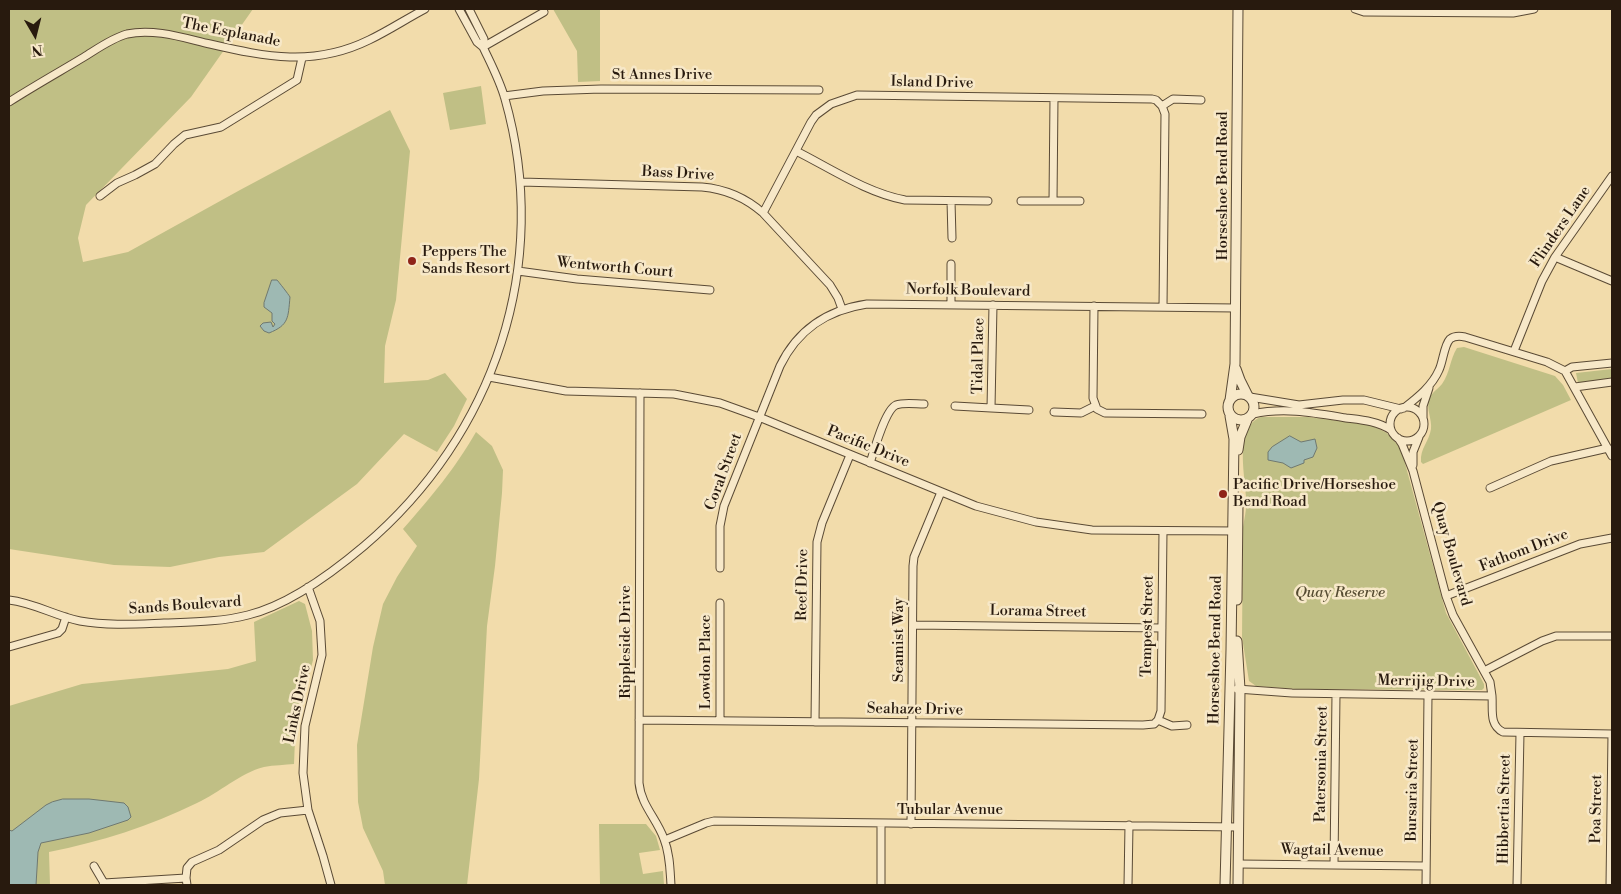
<!DOCTYPE html>
<style>
body{margin:0}
#map{position:relative;width:1621px;height:894px;overflow:hidden;background:#f2dcab;font-family:"Libre Bodoni",serif}
canvas{display:block}
.frame{position:absolute;inset:0;border:10px solid #281a0e;pointer-events:none}
.north{position:absolute;left:10px;top:10px;width:50px;height:50px;-webkit-text-stroke:4px #f7e8c8;paint-order:stroke;rotate:172deg;font-size:14px;font-weight:700;line-height:20px;text-align:center;color:#281a0e}
.north::after{content:'';display:block;margin:auto;width:18px;height:22px;background:#281a0e;clip-path:polygon(50% 0,100% 100%,50% 72%,0 100%)}
</style>
<div id="map">
<canvas width="1621" height="894"></canvas>
<div class="frame"></div>
<div class="north">N</div>
</div>
<script>
const c = document.querySelector('canvas').getContext('2d');
c.lineJoin = 'round';
function fill(path, color) {
  c.fillStyle = color;
  c.fill(path, 'evenodd');
}
function strokePath(path, color, width, dash) {
  c.strokeStyle = color;
  c.lineWidth = width;
  c.lineCap = dash ? 'butt' : 'round';
  c.setLineDash(dash || []);
  c.stroke(path);
}
function label(font, color, halo, rows, align = 'center') {
  c.font = font + ' "Libre Bodoni",serif';
  c.lineWidth = 5;
  c.setLineDash([]);
  c.textBaseline = 'middle';
  c.strokeStyle = halo;
  c.fillStyle = color;
  for (const [text, x, y, turn = 0] of rows) {
    c.save();
    c.translate(x, y);
    c.rotate((+turn || 0) * Math.PI / 180);
    c.textAlign = isNaN(turn) ? turn : align;
    if (halo) c.strokeText(text, 0, 0);
    c.fillText(text, 0, 0);
    c.restore();
  }
}
const green = new Path2D(`
 M9,9H253L191,97L86,205L78,238L83,262L128,252L240,190L390,110L410,151L396,300L385,346L384,383L428,380L445,373L467,399L454,426L437,452L404,434L357,484L264,552L219,557L170,567L114,565L9,549Z
 M553,9H600V81L578,82L577,51Z
 M481,86L486,124L450,130L443,93Z
 M1464,347L1555,376L1563,385L1571,400L1423,464L1421,462C1420,448 1429,442 1431,429C1432,419 1426,409 1429,399C1431,393 1439,388 1442,384C1450,373 1450,359 1457,348Z
 M1612,369V379L1578,383L1576,373Z
 M1261,417H1308L1371,425L1387,433L1398,445L1403,456L1446,613L1484,684V688L1482,690L1296,689L1256,686L1249,681L1242,637L1243,527C1245,516 1247,507 1246,496C1245,474 1234,427 1261,417Z
 M476,432L492,446L503,470L502,493L495,566L487,626L479,779L467,885H385L383,871L363,828L358,802L357,745L373,647L383,604L397,577L417,546L403,529C432,496 454,470 476,432Z
 M299,601L305,604L312,631L313,660L301,706L295,739L294,764C285,765 274,765 264,767C240,773 219,793 197,803C150,826 100,842 49,852L50,885H9V706L82,684L228,669L256,661L254,622Z
 M599,824H646L656,836L660,850L639,853L643,874L663,871L664,885H600Z`);
const water = new Path2D(`
 M272,280H277C278,281 289,295 290,297C288,318 289,325 269,333L264,331L260,326L263,323L271,322L273,327L275,324L272,321V313L264,307V303Z
 M1290,436L1301,442L1315,439L1317,448L1313,457L1304,460V463L1291,468L1283,463L1268,460V452L1272,447Z
 M63,799H89L124,803L128,807L131,817L128,820L89,833L41,843L38,852L36,885H9V830L12,831L46,805L52,802Z`);
const minor = new Path2D(`
 M469,9L484,39L483,47
 M1355,9L1364,12L1513,13L1534,9
 M483,47L544,12
 M504,96L543,91L601,89L819,90
 M1054,98L1053,201H1080
 M9,102C34,86 59,72 84,57C97,49 112,38 127,34C154,28 184,38 210,44C266,57 314,67 369,40C388,31 406,19 425,9
 M1162,106L1165,114L1163,307
 M796,151C830,168 867,193 905,200L988,201
 M521,182L702,187C725,189 746,198 763,213L830,285L838,298L842,309
 M100,196L117,183L135,175L155,164L174,144L185,135L221,127L297,80L302,58
 M951,201L952,238
 M1021,201H1053
 M763,213L811,122L816,115L831,104L857,95L1152,99L1156,100L1162,106L1173,99L1201,100
 M1555,257L1612,281
 M518,271L577,279L710,290
 M951,305V264
 M993,305L991,408L1029,410
 M1094,306L1093,398L1097,409L1105,413L1202,414
 M1514,351L1542,281L1555,257L1612,176
 M1565,371L1572,367L1612,363
 M489,377L566,391L674,394L720,403L759,417L976,506L1036,522L1092,530L1236,531
 M1575,387L1612,382
 M640,393L639,783C641,805 657,819 664,839C670,854 670,870 671,885
 M1250,397L1299,405L1343,400H1364L1401,409
 M955,406L991,408
 M1390 424a17 17 0 1 1 34 0a17 17 0 1 1-34 0Z
 M1404,408C1418,397 1432,386 1439,370C1443,362 1444,345 1450,339C1454,336 1460,336 1465,337L1547,362L1565,371L1612,456
 M1054,412L1081,413L1095,406
 M1253,414C1284,407 1315,413 1346,418C1362,420 1377,421 1391,430
 M1423,418V406L1429,388
 M1398,438L1402,444L1413,471L1446,596L1453,615L1490,682L1492,696
 M870,463C874,451 885,410 896,405C904,402 916,404 924,404
 M1413,465V452L1419,437
 M1490,488L1551,461L1608,448
 M720,568V526L724,506L780,366C798,329 827,310 867,304L1236,308
 M308,587L320,621L322,655L305,726L303,773L308,810L323,856L331,885
 M1446,596L1580,544L1612,538
 M9,600C35,603 55,616 80,621C108,626 137,624 164,623C192,622 221,622 248,615C289,605 332,573 364,546C495,435 552,264 505,99C500,81 491,64 483,47L477,42L459,9
 M720,603V721
 M913,625L1162,628
 M9,647L58,633L62,629L66,617
 M1484,671L1542,641L1556,636H1612
 M1237,689L1292,693L1492,696C1493,710 1489,725 1503,732L1612,734
 M639,720L1143,725L1154,724L1158,720L1172,726L1187,725
 M1158,720L1161,711L1163,531
 M815,722L817,542L822,523L850,455
 M881,823V885
 M911,824L913,566L914,557L941,492
 M665,840L706,823L714,821L1238,827
 M1238,864L1426,866
 M1334,864L1336,694
 M94,866L104,883L103,885
 M186,878L187,868L192,862L219,850L263,820L280,813L308,810
 M104,883L186,878L187,885
 M1128,885L1129,825
 M1426,885L1428,695
 M1517,885L1520,733
 M1610,885L1612,734`);
const tertiary = new Path2D(`
 M1236,369L1240,380L1248,396
 M1228 407a13 13 0 1 1 26 0a13 13 0 1 1-26 0Z
 M1230,400L1235,364L1238,9
 M1238,450L1240,437L1247,420
 M1237,600L1238,503
 M1237,641L1240,689L1238,885
 M1225,885L1231,650L1234,439L1230,416`);
const markers = [
 [412,261,5,"#8f2418"],
 [1223,494,5,"#8f2418"]
];
const streetNames = [
 ["The Esplanade",231,33,11],
 ["St Annes Drive",662,75],
 ["Island Drive",932,83,1],
 ["Bass Drive",678,174,3],
 ["Horseshoe Bend Road",1223,186,-90],
 ["Flinders Lane",1561,227,-56],
 ["Wentworth Court",615,268,5],
 ["Norfolk Boulevard",968,291,1],
 ["Tidal Place",979,356,-89],
 ["Pacific Drive",868,447,22],
 ["Coral Street",724,472,-70],
 ["Fathom Drive",1524,551,-21],
 ["Quay Boulevard",1451,554,74],
 ["Reef Drive",803,585,-89],
 ["Sands Boulevard",185,606,-4],
 ["Lorama Street",1038,612,1],
 ["Tempest Street",1148,626,-89],
 ["Seamist Way",899,640,-90],
 ["Rippleside Drive",626,642,-90],
 ["Horseshoe Bend Road",1216,650,-89],
 ["Lowdon Place",706,662,-90],
 ["Merrijig Drive",1426,682,1],
 ["Links Drive",298,704,-78],
 ["Seahaze Drive",915,710,1],
 ["Patersonia Street",1322,764,-89],
 ["Bursaria Street",1413,790,-89],
 ["Hibbertia Street",1505,809,-89],
 ["Poa Street",1597,809,-89],
 ["Tubular Avenue",950,810],
 ["Wagtail Avenue",1332,851,1]
];
const poiNames = [
 ["Peppers The",422,252],
 ["Sands Resort",422,269],
 ["Pacific Drive/Horseshoe",1233,485],
 ["Bend Road",1233,502]
];
const parkNames = [
 ["Quay Reserve",1340,593]
];
fill(green, '#c0bf85');
fill(water, '#9eb9b3');
strokePath(water, '#6f7971', 1);
strokePath(minor, '#5a4a35', 9);
strokePath(tertiary, '#5a4a35', 11);
strokePath(minor, '#f7e8c8', 7);
strokePath(tertiary, '#f7e8c8', 9);
for (const [x, y, r, color] of markers) {
  const dot = new Path2D();
  dot.arc(x, y, r, 0, 2 * Math.PI);
  c.fillStyle = color;
  c.fill(dot);
  strokePath(dot, '#f7e8c8', 2);
}
label('15px', '#281a0e', '#f7e8c8', streetNames);
label('15px', '#281a0e', '#f7e8c8', poiNames, 'left');
label('italic 15px', '#564c32', '#f7e8c8', parkNames);
</script>
